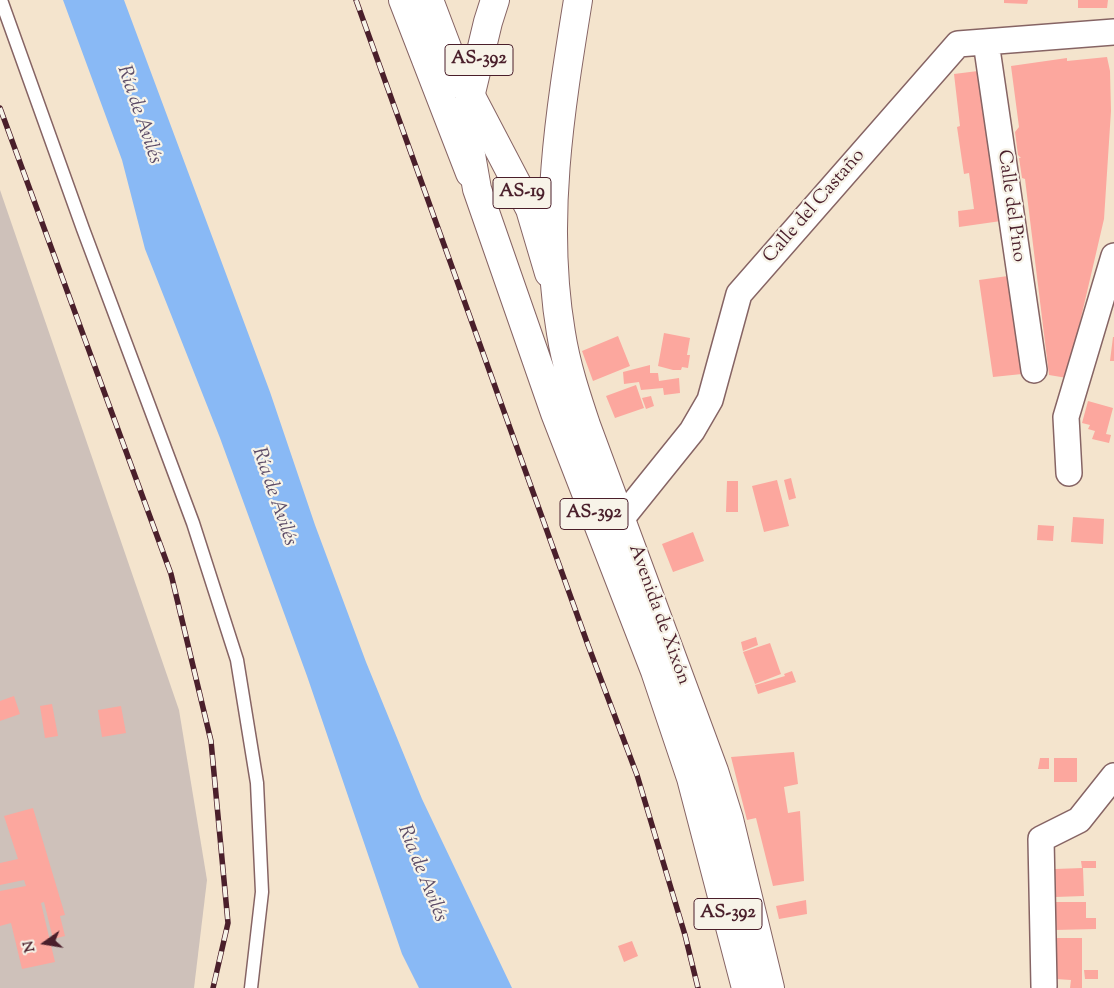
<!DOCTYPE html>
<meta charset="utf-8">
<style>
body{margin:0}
#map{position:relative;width:1114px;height:988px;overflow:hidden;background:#f4e4cd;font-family:"Sorts Mill Goudy",serif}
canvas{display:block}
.north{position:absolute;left:20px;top:918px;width:50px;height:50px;-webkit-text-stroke:4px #f7f3e8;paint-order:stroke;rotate:257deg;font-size:14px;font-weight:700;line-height:20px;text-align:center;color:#4a1f2b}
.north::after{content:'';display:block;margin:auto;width:18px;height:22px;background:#4a1f2b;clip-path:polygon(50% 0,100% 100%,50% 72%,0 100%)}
</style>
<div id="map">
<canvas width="1114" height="988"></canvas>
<div class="north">N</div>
</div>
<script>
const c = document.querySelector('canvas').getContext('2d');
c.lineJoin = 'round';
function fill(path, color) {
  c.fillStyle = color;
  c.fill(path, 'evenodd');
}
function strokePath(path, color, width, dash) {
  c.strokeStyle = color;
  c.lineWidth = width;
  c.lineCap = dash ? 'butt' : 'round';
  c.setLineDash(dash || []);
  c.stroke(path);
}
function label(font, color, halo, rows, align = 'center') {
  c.font = font + ' "Sorts Mill Goudy",serif';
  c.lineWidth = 4.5;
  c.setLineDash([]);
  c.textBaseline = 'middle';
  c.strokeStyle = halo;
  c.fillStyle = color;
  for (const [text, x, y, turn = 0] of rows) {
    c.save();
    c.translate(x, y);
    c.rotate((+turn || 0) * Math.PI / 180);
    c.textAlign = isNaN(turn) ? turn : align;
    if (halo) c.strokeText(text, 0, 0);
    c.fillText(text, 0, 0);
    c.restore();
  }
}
const industrial = new Path2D(`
 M0,190L179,710L207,880L194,988H0Z`);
const water = new Path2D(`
 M63,0H124L270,392L315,525L366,662L422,799L512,988H419L402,954L307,676L220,438L145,249L122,160Z`);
const building = new Path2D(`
 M1004,0H1028L1027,4L1004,3Z
 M1078,0H1108L1107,8H1078Z
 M1107,57L1110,71L1111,111L1104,219L1067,378L1049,375L1025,179L1022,178L1019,158H1021L1018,155L1015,132L1019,127L1011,66L1067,58V61Z
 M978,71L1001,221L959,227L958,211L974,209L969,173L964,174L957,127L960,126L954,74Z
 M1008,276L1022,374L993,377L979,280Z
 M664,333L690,338L687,355H690L688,368L682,367L681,370H673L658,366Z
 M618,336L630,366L593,381L582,351Z
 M1113,337H1114V361H1110Z
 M650,365V373H658L659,381L679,378L680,393L664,395L663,388L641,390L639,382L624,384L623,372Z
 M636,385L644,408L615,418L606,396Z
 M651,396L654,406L646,409L642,398Z
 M1088,401L1113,408L1106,434L1111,435L1109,443L1092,439L1095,431L1088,429L1090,425L1082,423Z
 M791,478L796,498L789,500L784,480Z
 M777,480L789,526L764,532L752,486Z
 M727,481H738V512H726Z
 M1073,517L1104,519L1103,544L1071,542Z
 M1038,525L1054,526L1053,541L1037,540Z
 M693,532L704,561L673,572L662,544Z
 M756,637L758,645L743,651L741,642Z
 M770,643L781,674L755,684L743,652Z
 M792,671L796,682L758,694L755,685L785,676L784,674Z
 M14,696L20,714L0,721V701Z
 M52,704L58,736L45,738L40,706Z
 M121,706L126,733L102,737L98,710Z
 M794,752L798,784L784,787L788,813L800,811L804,881L773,886L756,818L747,820L731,757Z
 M1040,758H1049V769H1038Z
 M1054,758H1077V782H1054Z
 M33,808L65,915L60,916L65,936L53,939L44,902L41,903L55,962L22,969L11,923L0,926V891L26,886L24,880L0,885V863L18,859L4,816Z
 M1081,861H1096V868H1083L1084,896L1055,897V869L1082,868Z
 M806,900L807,914L779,919L776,906Z
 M1055,902H1086V918H1096V929L1055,930Z
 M1055,938H1082V988H1070L1071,980L1056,979Z
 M632,941L638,956L624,962L618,946Z
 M1084,970H1098V979H1085Z`);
const lane = new Path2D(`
 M1,0L83,229L193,523L237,660L257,783L262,892L251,988`);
const street = new Path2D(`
 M986,42L1034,370
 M1069,473L1066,417L1114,256
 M622,518L692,431L710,400L739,294L958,44L1114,32
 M1044,986L1041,839L1079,820L1114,776`);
const primary = new Path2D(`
 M403,0L470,173
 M429,0L451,58L530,209L549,273`);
const highway = new Path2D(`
 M495,0L488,22L470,97V149L477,189L555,413L655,671L691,778L746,988
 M578,0C560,111 542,221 561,333C566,365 576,395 586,425L714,771L729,819L770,988`);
const rail = new Path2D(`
 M356,0L588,645L637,775L685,935L698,988
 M0,108L171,574L211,741L228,923L213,988`);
const shields = [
 [479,60,68],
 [522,193,58],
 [594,514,68],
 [728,914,68]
];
const shieldNames = [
 ["AS-392",479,60],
 ["AS-19",522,193],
 ["AS-392",594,514],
 ["AS-392",728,914]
];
const streetNames = [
 ["Calle del Pino",1010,206,82],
 ["Calle del Castaño",815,207,-49],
 ["Avenida de Xixón",658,615,70]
];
const waterNames = [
 ["Ría de Avilés",138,115,71],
 ["Ría de Avilés",273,497,71],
 ["Ría de Avilés",421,874,68]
];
fill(industrial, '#cec1ba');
fill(water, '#89b9f5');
fill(building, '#fca79e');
strokePath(lane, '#866464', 15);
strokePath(street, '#866464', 28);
strokePath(primary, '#866464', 30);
strokePath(highway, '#866464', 30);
strokePath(lane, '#fff', 12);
strokePath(street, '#fff', 25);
strokePath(primary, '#fff', 28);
strokePath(highway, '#fff', 28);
strokePath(rail, '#4a1f2b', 5.5);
strokePath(rail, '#f7f3e8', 4, [11]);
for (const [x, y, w] of shields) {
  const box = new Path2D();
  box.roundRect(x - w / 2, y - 15.5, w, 31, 4);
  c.fillStyle = '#f7f3e8';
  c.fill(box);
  strokePath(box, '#4a1f2b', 1);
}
label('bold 18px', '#4a1f2b', null, shieldNames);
label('19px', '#4a1f2b', '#f7f3e8', streetNames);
label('italic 20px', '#5d4d68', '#f7f3e8', waterNames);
</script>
